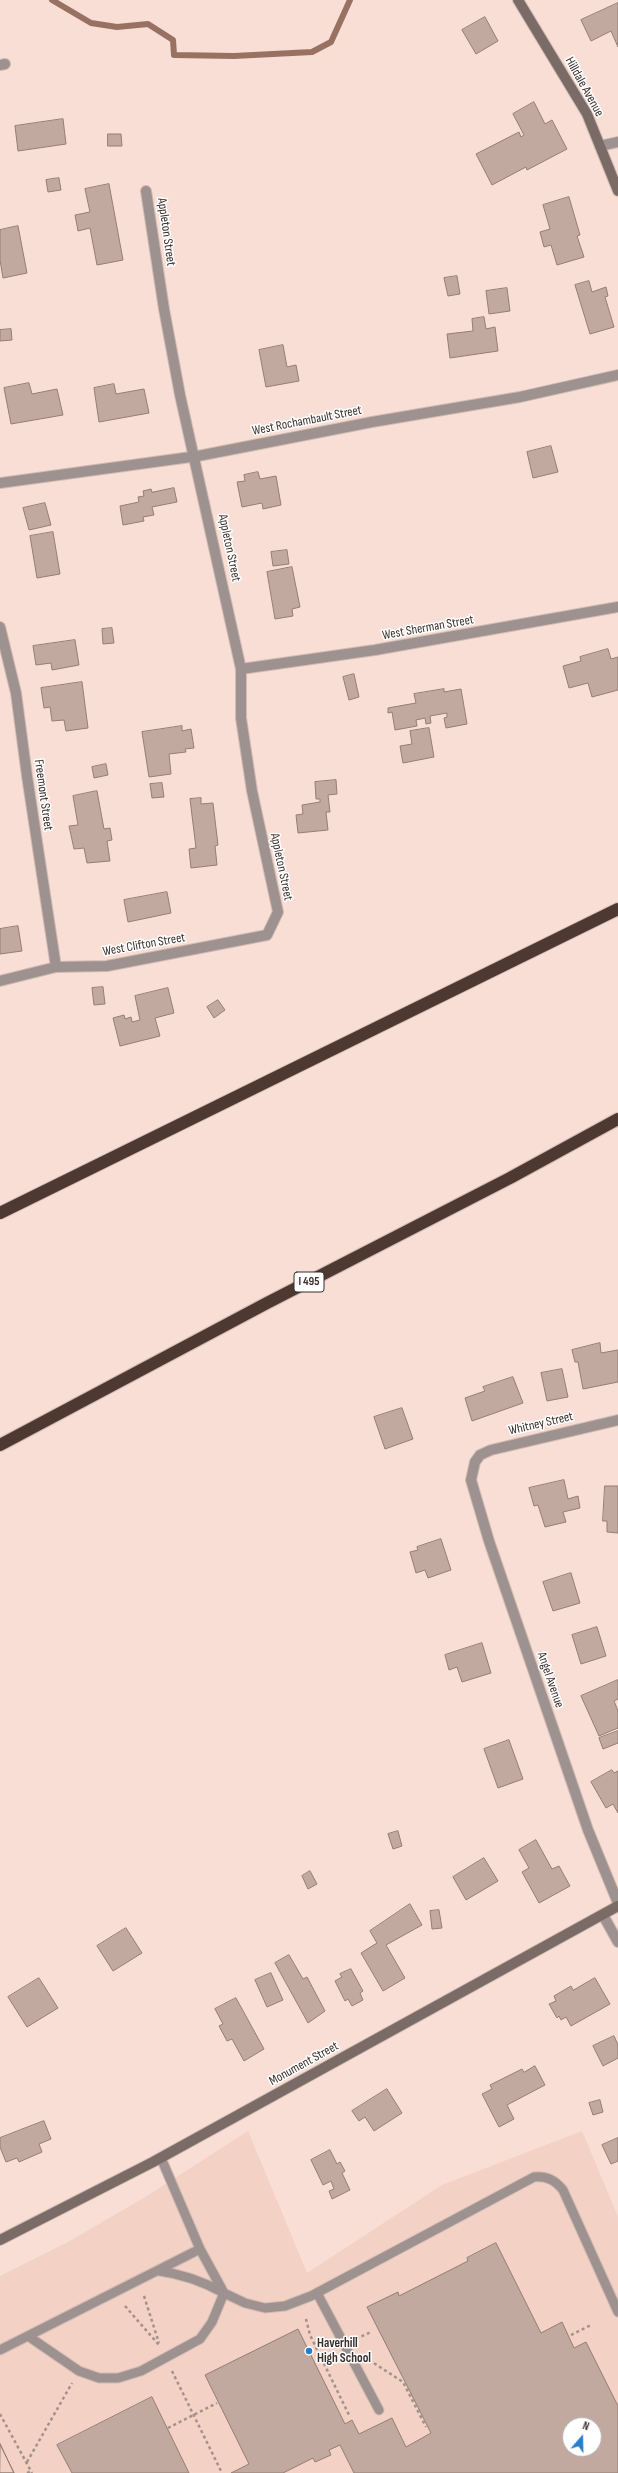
<!DOCTYPE html>
<style>
body{margin:0}
#map{position:relative;width:618px;height:2473px;overflow:hidden;background:#f8ded5;font-family:"Sofia Sans Condensed",sans-serif}
canvas{display:block}
.north{position:absolute;left:562px;top:2417px;width:40px;height:40px;box-sizing:border-box;background:#fff;border:1px solid #b0acab;border-radius:50%;rotate:20deg;font-size:11px;font-weight:700;line-height:16px;text-align:center;color:#392f2c}
.north::after{content:'';display:block;margin:auto;width:14px;height:18px;background:#277fcc;clip-path:polygon(50% 0,100% 100%,50% 72%,0 100%)}
</style>
<div id="map">
<canvas width="618" height="2473"></canvas>
<div class="north">N</div>
</div>
<script>
const c = document.querySelector('canvas').getContext('2d');
c.lineJoin = 'round';
function fill(path, color) {
  c.fillStyle = color;
  c.fill(path, 'evenodd');
}
function strokePath(path, color, width, dash) {
  c.strokeStyle = color;
  c.lineWidth = width;
  c.lineCap = dash ? 'butt' : 'round';
  c.setLineDash(dash || []);
  c.stroke(path);
}
function label(font, color, halo, rows, align = 'center') {
  c.font = font + ' "Sofia Sans Condensed",sans-serif';
  c.lineWidth = 3;
  c.setLineDash([]);
  c.textBaseline = 'middle';
  c.strokeStyle = halo;
  c.fillStyle = color;
  for (const [text, x, y, turn = 0] of rows) {
    c.save();
    c.translate(x, y);
    c.rotate((+turn || 0) * Math.PI / 180);
    c.textAlign = isNaN(turn) ? turn : align;
    if (halo) c.strokeText(text, 0, 0);
    c.fillText(text, 0, 0);
    c.restore();
  }
}
const built = new Path2D(`
 M248,2131L307,2273L442,2185L582,2131L618,2217V2473H0V2276L68,2242L147,2196ZM570,2425H594V2449H570Z`);
const stream = new Path2D(`
 M52,0L91,23L117,27L148,24L173,40L174,55L234,56L312,52L331,42L350,0`);
const building = new Path2D(`
 M618,3V47L611,31L591,41L581,20Z
 M485,17L498,41L476,54L462,30Z
 M534,102L545,124L552,120L567,149L527,170L526,167L492,185L476,154L519,132L521,137L524,135L513,114Z
 M63,119L66,144L18,151L15,126Z
 M108,134H121L122,146H108Z
 M59,178L61,190L48,192L46,180Z
 M109,184L123,260L97,265L90,228L78,231L75,215L90,212L85,189Z
 M569,197L580,235L577,236L584,257L557,265L551,245L544,247L540,232L550,229L543,205Z
 M18,226L27,273L3,278L0,260V230Z
 M457,276L460,294L448,296L444,278Z
 M589,281L592,292L606,287L608,296L605,297L614,327L590,334L575,285Z
 M507,288L510,311L489,314L486,291Z
 M484,317L486,329L495,327L498,351L450,358L447,334L473,331L472,319Z
 M11,329L12,340L0,341V330Z
 M283,345L287,367L296,365L299,381L266,387L259,350Z
 M29,383L32,394L57,389L63,415L11,424L4,388Z
 M114,384L116,394L144,389L149,413L99,422L94,388Z
 M551,446L558,472L533,478L527,452Z
 M258,472L260,479L276,476L281,505L263,509L262,503L242,507L237,482L245,481L244,475Z
 M174,488L177,502L152,507L154,515L143,517L144,521L123,525L120,506L139,502L138,497L144,496L143,491L151,489L152,492Z
 M45,503L51,525L29,530L23,508Z
 M53,532L60,574L37,578L30,536Z
 M287,550L289,564L273,566L271,552Z
 M292,567L300,607L292,609L293,616L275,619L267,572Z
 M112,628L114,643L103,644L102,629Z
 M75,640L79,665L52,670L51,663L36,665L33,646Z
 M608,649L611,659L618,657V690L592,697L588,683L569,688L563,666L581,661L580,657Z
 M354,674L359,697L349,700L343,677Z
 M82,682L88,728L66,731L64,720L52,721L50,707L44,708L41,688Z
 M444,689V692L461,689L467,724L446,728L444,718L447,717V713L430,716L431,723L426,724L425,718L416,720L417,726L395,730L392,712L388,713V708L416,703L414,694Z
 M182,726V731L191,729L194,748L185,749L186,752L169,754L171,774L149,777L142,732Z
 M429,728L434,757L403,763L400,746L412,744L410,731Z
 M106,764L108,775L94,778L92,767Z
 M336,780L337,794L328,795L330,812H326L328,830L298,833L296,815L303,814L302,805L320,802V799H316L315,782Z
 M162,783L164,797L152,798L150,784Z
 M97,791L104,829L110,828L112,840L107,841L110,861L87,863L84,848L74,849L69,826L78,825L73,796Z
 M201,798V804L213,803L218,845L215,846L217,865L191,868L189,849L196,848L190,799Z
 M167,892L171,913L128,922L124,900Z
 M18,926L22,951L0,954V929Z
 M103,987L105,1004L94,1005L92,988Z
 M168,988L174,1013L155,1018L160,1036L120,1046L113,1018L124,1015L125,1019L131,1017L132,1022L140,1020L135,996Z
 M218,1000L225,1010L214,1018L207,1007Z
 M600,1343L601,1353L618,1350V1382L583,1389L578,1362H575L572,1350Z
 M562,1369L568,1397L547,1401L541,1373Z
 M513,1377L523,1403L472,1421L465,1398L485,1391L483,1387Z
 M402,1408L413,1439L385,1449L374,1417Z
 M564,1480L568,1499L578,1496L580,1508L563,1512L566,1522L545,1527L538,1505L534,1506L529,1488Z
 M605,1486H618V1533L607,1532V1521H603Z
 M441,1539L451,1570L428,1578L425,1570L416,1573L410,1552L418,1550L417,1547Z
 M571,1573L580,1603L553,1611L543,1582Z
 M597,1627L606,1656L581,1664L572,1635Z
 M482,1643L491,1673L462,1682L457,1667L449,1670L445,1655Z
 M618,1680V1699L614,1701L618,1711V1728L599,1736L581,1696Z
 M618,1731V1743L603,1749L599,1738Z
 M509,1740L523,1779L498,1788L484,1749Z
 M612,1770L614,1773L618,1771V1813L613,1804L606,1808L591,1782Z
 M398,1831L402,1846L393,1849L388,1834Z
 M536,1840L552,1869L559,1866L570,1886L539,1903L522,1872L529,1868L519,1850Z
 M484,1858L498,1881L466,1900L453,1877Z
 M310,1871L317,1884L308,1889L302,1876Z
 M410,1904L422,1925L386,1945L405,1978L383,1991L361,1953L377,1943L370,1931Z
 M439,1910L442,1928L432,1929L430,1911Z
 M126,1928L142,1953L113,1971L97,1946Z
 M289,1955L303,1979L307,1977L325,2011L308,2023L275,1963Z
 M351,1969L363,1991L360,1993L363,2000L352,2006L348,1999L345,2001L335,1981L342,1977L340,1974Z
 M271,1973L283,2000L267,2007L255,1980Z
 M39,1978L58,2008L27,2027L8,1997Z
 M595,1978L610,2004L571,2026L566,2017L561,2020L559,2016L557,2018L549,2004L556,2001L554,1996L571,1986L573,1990Z
 M236,1998L264,2049L244,2061L232,2039L227,2041L219,2026L223,2024L215,2009Z
 M614,2036L618,2045V2058L603,2066L593,2046Z
 M535,2066L545,2085L507,2105L514,2119L499,2127L482,2094L492,2089L490,2085L522,2069L524,2072Z
 M387,2089L402,2113L374,2131L365,2117L359,2121L352,2111Z
 M600,2100L603,2112L593,2115L589,2103Z
 M44,2121L51,2139L39,2144L42,2152L19,2162L17,2158L6,2162L0,2147V2138Z
 M618,2138V2161L611,2164L602,2145Z
 M330,2150L337,2164L340,2162L345,2171L342,2173L350,2190L332,2199L329,2191L334,2189L331,2181L323,2185L311,2160Z
 M496,2243L541,2333L562,2322L574,2348L586,2342L618,2406V2473H354L340,2445L329,2450L331,2455L315,2462L313,2458L283,2473H231L249,2464L205,2375L298,2329L345,2424L352,2420L359,2434L392,2418L406,2447L431,2433L367,2307L398,2292L399,2296L468,2261L467,2258ZM570,2425H594V2449H570Z
 M152,2397L189,2473H72L57,2445Z
 M0,2444L14,2473H0Z
 M0,2444L14,2473H0Z`);
const path = new Path2D(`
 M144,2296L159,2343
 M125,2306L159,2345
 M306,2319L310,2335L350,2417
 M571,2335L591,2325
 M356,2339L371,2332
 M369,2360L403,2382L426,2427
 M172,2371L222,2473
 M0,2414L32,2473
 M168,2428L217,2403
 M27,2462L72,2383
 M27,2473L31,2471`);
const service = new Path2D(`
 M161,2158L200,2249L224,2293L245,2303L265,2308L285,2306L311,2296L534,2177C547,2176 555,2180 563,2190L618,2312
 M317,2293L379,2410
 M28,2336L79,2371L99,2378H118L141,2371L200,2339L212,2322L224,2293C202,2281 183,2274 159,2271
 M0,2350L200,2249`);
const minor = new Path2D(`
 M0,65L5,64
 M600,146L618,142
 M0,483L198,456L372,422L520,397L618,375
 M0,627L16,693L27,776L56,967
 M241,669L375,650L618,607
 M0,981L56,967L107,966L267,935L278,912L252,791L241,718V669L180,395L164,309L146,191
 M618,1420L491,1450L480,1455L475,1462L471,1480L489,1541L588,1830L618,1903
 M603,1915L618,1942`);
const secondary = new Path2D(`
 M518,0L587,114L618,191
 M0,2240L153,2162L618,1906`);
const motorway = new Path2D(`
 M0,1213L618,909
 M0,1445L267,1303L510,1178L618,1119`);
const markers = [
 [309,2351,4,"#277fcc"]
];
const shields = [
 [309,1282,30]
];
const shieldNames = [
 ["I 495",309,1282]
];
const streetNames = [
 ["Hilldale Avenue",584,87,61],
 ["Appleton Street",166,232,82],
 ["West Rochambault Street",307,421,-11],
 ["Appleton Street",229,548,78],
 ["West Sherman Street",428,628,-10],
 ["Freemont Street",43,795,82],
 ["Appleton Street",281,867,78],
 ["West Clifton Street",144,945,-10],
 ["Whitney Street",541,1424,-13],
 ["Angel Avenue",550,1680,71],
 ["Monument Street",304,2064,-29]
];
const poiNames = [
 ["Haverhill",317,2344],
 ["High School",317,2359]
];
fill(built, '#f3d1c5');
strokePath(stream, '#997163', 6);
fill(building, '#c2a9a0');
strokePath(building, '#957d75', 1);
strokePath(service, '#d2bbb3', 11);
strokePath(minor, '#d2bbb3', 12);
strokePath(secondary, '#d2bbb3', 12);
strokePath(motorway, '#d2bbb3', 14);
strokePath(path, '#a4918b', 2.5, [3, 3]);
strokePath(service, '#9d928f', 9);
strokePath(minor, '#9d928f', 10);
strokePath(secondary, '#7b6b66', 10);
strokePath(motorway, '#4d3932', 12);
for (const [x, y, r, color] of markers) {
  const dot = new Path2D();
  dot.arc(x, y, r, 0, 2 * Math.PI);
  c.fillStyle = color;
  c.fill(dot);
  strokePath(dot, '#fff', 1.5);
}
for (const [x, y, w] of shields) {
  const box = new Path2D();
  box.roundRect(x - w / 2, y - 10, w, 20, 3);
  c.fillStyle = '#fff';
  c.fill(box);
  strokePath(box, '#392f2c', 1);
}
label('bold 12px', '#392f2c', null, shieldNames);
label('13px', '#392f2c', '#fff', streetNames);
label('bold 13px', '#392f2c', '#fff', poiNames, 'left');
</script>
